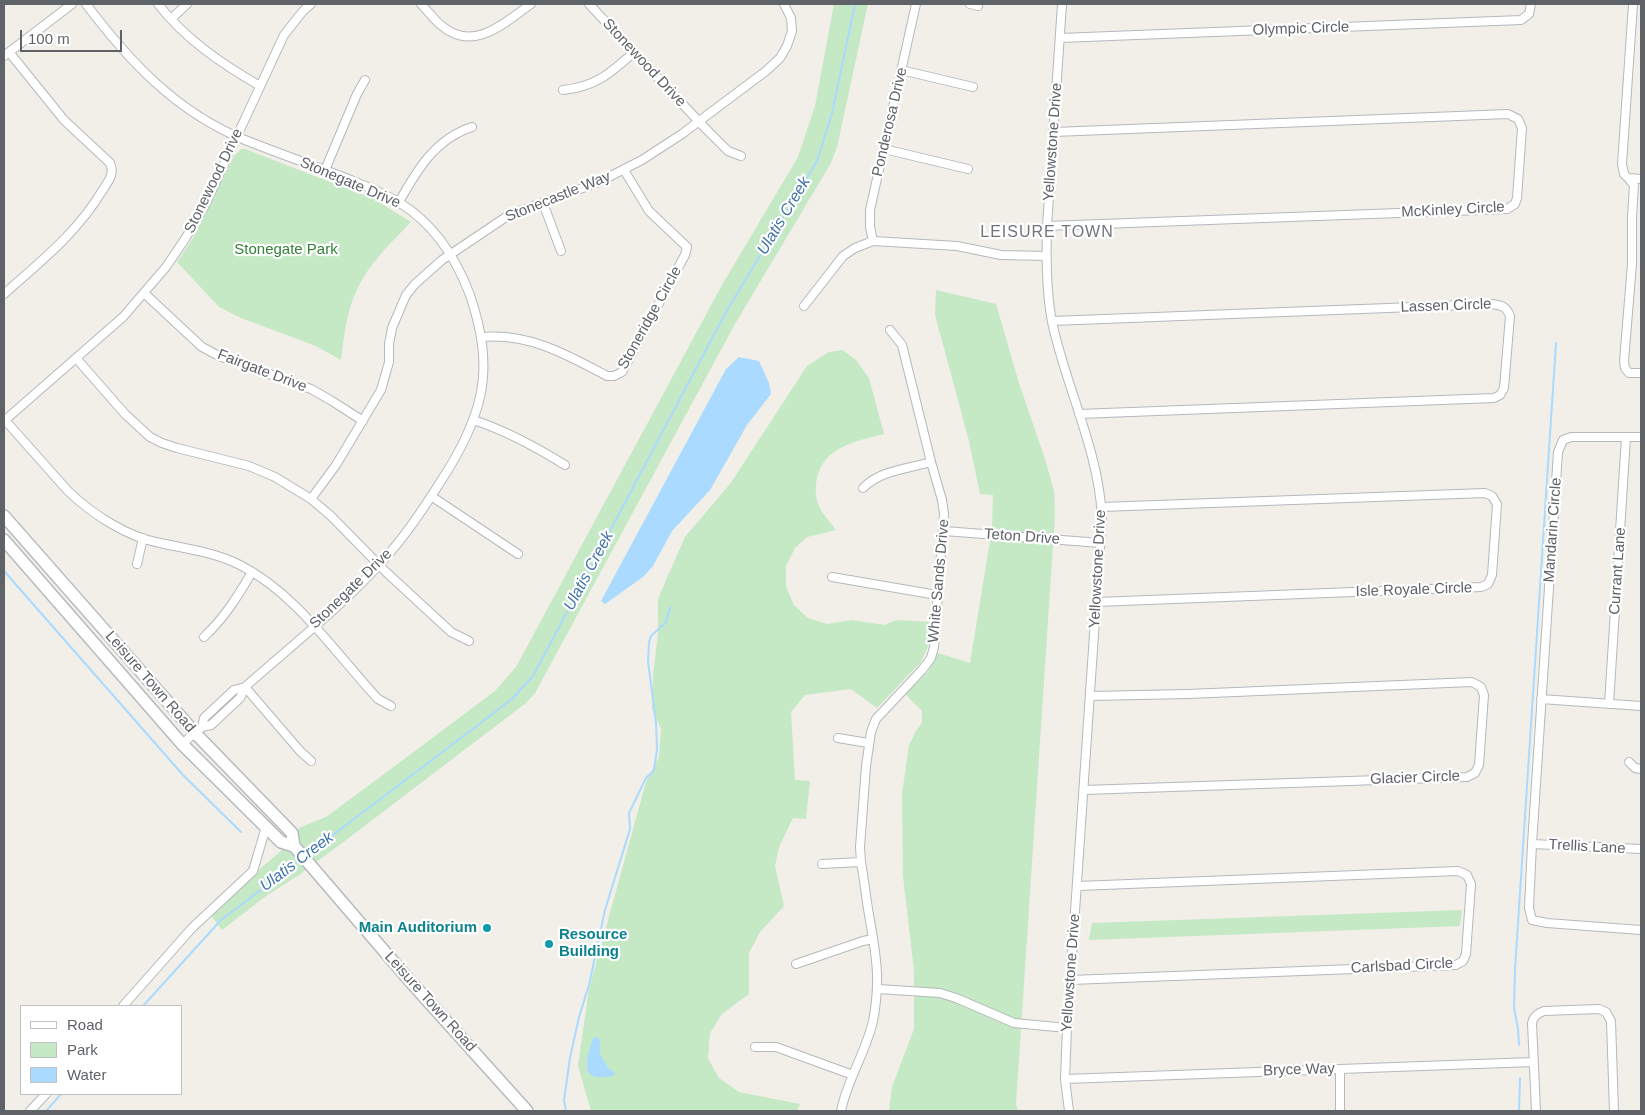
<!DOCTYPE html>
<style>
body{margin:0}
#map{position:relative;width:1645px;height:1115px;overflow:hidden;background:#f1efe8;font-family:Helvetica,sans-serif}
canvas{display:block}
.frame{position:absolute;inset:0;border:5px solid #5f6368;pointer-events:none}
.legend{position:absolute;left:20px;top:1005px;width:162px;height:90px;box-sizing:border-box;background:#fff;border:1px solid #bfc1c3;margin:0;padding:6px 9px;list-style:none;font-size:15px;color:#5f6368}
.legend li{display:flex;align-items:center;gap:10px;height:25px}
.legend b{width:25px;border:1px solid #bfc1c3}
.scale{position:absolute;left:20px;top:30px;width:102px;height:22px;box-sizing:border-box;border:2px solid #5f6368;border-top:0;padding-left:6px;font-size:15px;line-height:18px;white-space:nowrap;color:#5f6368;-webkit-text-stroke:4px #fff;paint-order:stroke}
</style>
<div id="map">
<canvas width="1645" height="1115"></canvas>
<div class="frame"></div>
<ul class="legend">
<li><b style="height:6px;background:#fff"></b>Road</li>
<li><b style="height:14px;background:#c5e8c5"></b>Park</li>
<li><b style="height:14px;background:#aadaff"></b>Water</li>
</ul>
<div class="scale">100 m</div>
</div>
<script>
const c = document.querySelector('canvas').getContext('2d');
c.lineJoin = 'round';
function fill(path, color) {
  c.fillStyle = color;
  c.fill(path, 'evenodd');
}
function strokePath(path, color, width, dash) {
  c.strokeStyle = color;
  c.lineWidth = width;
  c.lineCap = dash ? 'butt' : 'round';
  c.setLineDash(dash || []);
  c.stroke(path);
}
function label(font, color, halo, rows, align = 'center') {
  c.font = font + ' Helvetica,sans-serif';
  c.lineWidth = 4.5;
  c.setLineDash([]);
  c.textBaseline = 'middle';
  c.strokeStyle = halo;
  c.fillStyle = color;
  for (const [text, x, y, turn = 0] of rows) {
    c.save();
    c.translate(x, y);
    c.rotate((+turn || 0) * Math.PI / 180);
    c.textAlign = isNaN(turn) ? turn : align;
    if (halo) c.strokeText(text, 0, 0);
    c.fillText(text, 0, 0);
    c.restore();
  }
}
const green = new Path2D(`
 M834,4H868L837,147L831,163L735,324L535,693L526,703L350,837L299,875L266,896L222,930L209,913L282,850L276,845L301,827L326,817L407,757L495,691L516,667L722,285L798,157L815,106Z
 M241,149H245L374,199L411,222C390,244 368,264 356,292C346,313 344,338 341,360L316,346L241,318L219,307L177,262L193,238L234,156Z
 M936,290L996,304L1019,383L1045,459L1054,491L1055,515L1016,1104L1018,1111H889L892,1087L914,1029V971L903,876L902,794L909,745L916,731L922,723V711L905,694L928,672L938,653L970,663L992,529L993,495L980,494L969,441L935,315Z
 M843,350L856,360L869,378L884,434C857,441 824,446 817,478C815,487 815,499 820,508C824,516 831,523 836,530L807,537L795,548L786,566V587L794,605L808,618L827,624L852,620L885,625L896,620L931,622L929,644L921,662L877,708L851,689L805,695L791,712L795,780L810,781L806,819L793,818L779,847L775,866L784,906L760,932L749,953V994L722,1014L710,1033L708,1058L719,1078L739,1092L800,1104L797,1111H591L578,1066L589,989L646,782L659,757L661,728L652,709L653,675L658,634V599L666,580L685,537L730,484L807,366L829,352Z
 M1462,910L1460,926L1089,940L1092,923Z`);
const water = new Path2D(`
 M739,357L759,361L769,383L771,394L747,425L710,490L672,531L653,566L643,577L605,604L601,601L726,369Z
 M596,1037L600,1039V1054L608,1068L615,1073L613,1076C578,1083 586,1062 593,1038Z`);
const stream = new Path2D(`
 M4,571L183,775L241,832
 M308,854L512,699L533,676L726,312L817,161L832,113L855,4
 M143,1006L221,920L300,860
 M1519,1045L1518,1029L1514,1008L1515,969L1556,343
 M46,1111L61,1094
 M566,1111L564,1100L570,1058L579,1017L589,985L605,910L630,829L629,813L646,778L654,770L657,749L656,723L648,661L649,642L651,636L666,622L670,607
 M1519,1111L1520,1078`);
const street = new Path2D(`
 M86,4C129,61 176,112 245,140C280,154 315,166 351,180C367,187 384,193 400,203C434,224 456,258 470,295C481,328 488,362 480,397C473,428 458,455 441,481C424,508 407,534 386,557C345,604 291,646 245,687L240,698L211,725L202,727L182,744
 M158,4C185,39 222,64 260,86
 M421,4C428,11 434,20 442,26C474,53 505,22 531,4
 M589,4L704,127L728,151L741,156
 M970,4L978,6
 M1062,4L1047,226C1046,258 1046,290 1052,322C1066,387 1099,451 1102,518L1067,1028L1065,1079L1069,1111
 M1633,4L1622,164L1624,174L1628,178L1641,179
 M171,19L187,4
 M1060,38L1521,20L1529,14L1531,4
 M4,56L72,4
 M901,70L973,87
 M563,90C595,87 611,73 634,52
 M884,149L968,169
 M325,170L357,94L365,80
 M1628,178L1634,185L1632,217V264L1624,361L1625,368L1629,373H1641
 M399,202C417,170 435,139 472,127
 M543,203L561,251
 M1047,226L1507,209L1515,204L1517,198L1522,128L1518,119L1508,114L1054,132
 M873,241L870,227V210L916,4
 M144,293L202,347L219,356L311,389L332,401L363,421
 M4,294C40,262 77,233 102,191C108,182 115,174 110,163L64,120L9,52
 M804,306L843,256L855,248L873,241L957,246L1001,255L1046,256
 M1052,321L1491,304C1501,305 1506,306 1510,316L1504,388L1500,395L1494,398L1079,414
 M482,337C529,333 566,354 607,376H614L622,372L673,277L685,255L687,247L649,211L624,170
 M76,358L125,414L150,437L162,443L177,448L249,466L275,477L311,499L331,516L386,572L451,632L469,641
 M4,419L68,491C92,514 127,537 160,543C187,549 214,552 240,565C296,593 336,654 378,699L391,706
 M473,420C505,430 536,447 565,465
 M4,421L123,317L166,267L185,239L205,205L284,35L303,11L311,4
 M1641,437H1571L1563,440L1558,452L1532,844L1529,908L1532,920L1547,923L1641,930
 M863,488C881,470 907,469 931,462
 M431,496L518,554
 M311,499L336,465L381,390L389,362V344L392,328L406,295L415,284L442,260L509,215L599,182L642,160L682,134L766,71L780,58L787,46L792,31L791,18L784,4
 M944,531L1101,543
 M137,564L143,538
 M832,577L937,595
 M1097,602L1481,587L1488,584L1492,575L1497,504L1492,496L1485,493L1102,507
 M204,637C225,617 238,596 252,572
 M245,687L300,751L311,761
 M1541,699L1641,706
 M1609,704L1626,437
 M202,727L204,718L234,690L245,687
 M838,738L868,743
 M1629,762L1635,768L1641,769
 M1084,790L1467,777L1475,773L1479,765L1484,695L1481,687L1472,682L1188,694L1090,696
 M1532,844L1641,849
 M822,864L861,862
 M796,964L863,941L873,939
 M1071,980L1456,965L1463,961L1466,954L1471,884L1467,875L1458,871L1078,886
 M878,989L940,993L956,998L1014,1023L1067,1028
 M123,1006L192,928L253,871L266,827
 M755,1047H776L853,1075
 M1065,1079L1533,1062
 M30,1111L46,1094
 M841,1111C847,1080 866,1052 873,1021C881,980 876,954 869,915C866,897 864,879 861,862L860,847L866,766L871,732L876,719L922,670L931,658L934,647L944,514L942,500L931,462L902,345L890,330
 M1340,1111V1069
 M1536,1111L1532,1023C1533,1017 1538,1013 1544,1011L1599,1009L1606,1012L1611,1021L1614,1111`);
const secondary = new Path2D(`
 M4,516L195,733L292,833L294,846
 M4,540L182,744L281,842L294,846L409,980L527,1111`);
const markers = [
 [487,928,5,"#0f9aa8"],
 [549,944,5,"#0f9aa8"]
];
const streetNames = [
 ["Olympic Circle",1301,29,-2],
 ["Stonewood Drive",644,63,47],
 ["Ponderosa Drive",890,122,-77],
 ["Yellowstone Drive",1053,142,-86],
 ["Stonewood Drive",214,181,-64],
 ["Stonegate Drive",350,183,23],
 ["Stonecastle Way",558,197,-22],
 ["McKinley Circle",1453,210,-3],
 ["Lassen Circle",1446,306,-2],
 ["Stoneridge Circle",650,318,-61],
 ["Fairgate Drive",262,371,21],
 ["Mandarin Circle",1553,530,-86],
 ["Teton Drive",1022,537,4],
 ["Yellowstone Drive",1098,569,-87],
 ["Currant Lane",1618,571,-86],
 ["White Sands Drive",939,581,-85],
 ["Stonegate Drive",351,589,-44],
 ["Isle Royale Circle",1414,590,-2],
 ["Leisure Town Road",150,682,49],
 ["Glacier Circle",1415,778,-2],
 ["Trellis Lane",1587,847,3],
 ["Carlsbad Circle",1402,966,-3],
 ["Yellowstone Drive",1071,973,-86],
 ["Leisure Town Road",430,1002,48],
 ["Bryce Way",1299,1070,-2]
];
const parkNames = [
 ["Stonegate Park",286,250]
];
const cultureNames = [
 ["Main Auditorium",477,928],
 ["Resource",559,935,"left"],
 ["Building",559,952,"left"]
];
const waterNames = [
 ["Ulatis Creek",784,216,-59],
 ["Ulatis Creek",589,571,-62],
 ["Ulatis Creek",297,862,-37]
];
const neighbourhoodNames = [
 ["LEISURE TOWN",1047,233]
];
fill(green, '#c5e8c5');
fill(water, '#aadaff');
strokePath(stream, '#aadaff', 2);
strokePath(street, '#b5b8bc', 10);
strokePath(secondary, '#b6babf', 14);
strokePath(street, '#fff', 8);
strokePath(secondary, '#fff', 11);
for (const [x, y, r, color] of markers) {
  const dot = new Path2D();
  dot.arc(x, y, r, 0, 2 * Math.PI);
  c.fillStyle = color;
  c.fill(dot);
  strokePath(dot, '#fff', 2);
}
label('15px', '#5f6368', '#fff', streetNames);
label('15px', '#348238', '#fff', parkNames);
label('bold 15px', '#0d838f', '#fff', cultureNames, 'right');
label('italic 16px', '#4174aa', '#fff', waterNames);
c.letterSpacing = '1px';
label('16px', '#70757a', '#fff', neighbourhoodNames);
c.letterSpacing = '0px';
</script>
